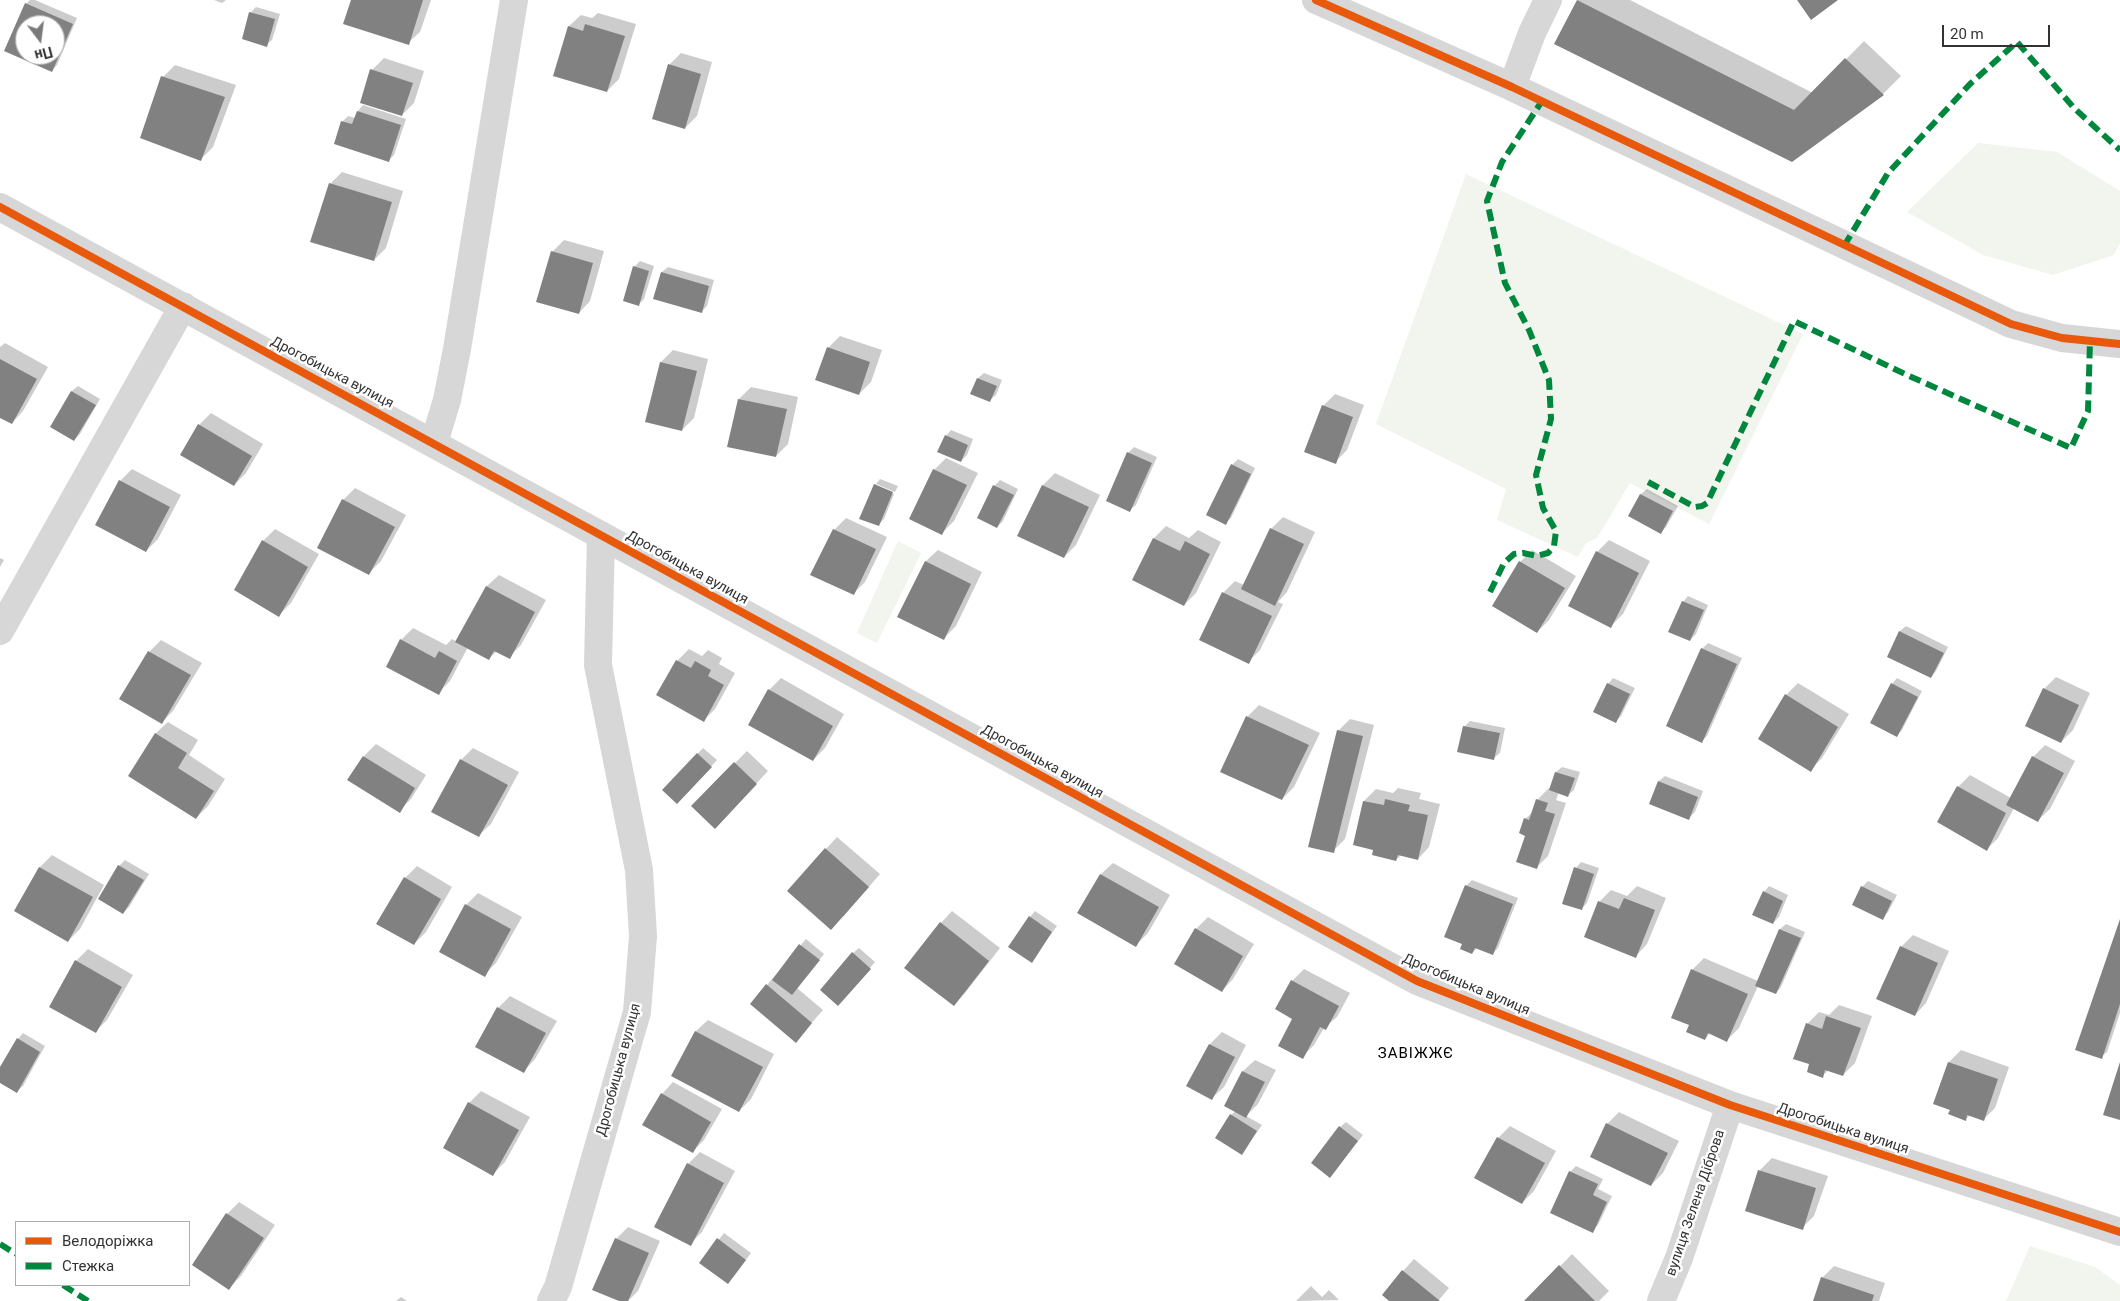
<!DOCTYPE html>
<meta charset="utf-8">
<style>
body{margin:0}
#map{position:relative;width:2120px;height:1301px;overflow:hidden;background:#fff;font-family:Roboto,sans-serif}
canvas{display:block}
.legend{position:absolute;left:15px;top:1221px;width:175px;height:65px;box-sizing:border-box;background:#fff;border:1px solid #adadad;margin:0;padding:6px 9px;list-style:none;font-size:15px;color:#333}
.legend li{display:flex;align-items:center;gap:10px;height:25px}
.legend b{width:25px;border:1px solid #adadad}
.north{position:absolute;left:15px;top:15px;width:50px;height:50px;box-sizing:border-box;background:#fff;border:1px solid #adadad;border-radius:50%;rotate:165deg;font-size:14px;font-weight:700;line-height:20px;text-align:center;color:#333}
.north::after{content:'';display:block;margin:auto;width:18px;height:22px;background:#7a7a7a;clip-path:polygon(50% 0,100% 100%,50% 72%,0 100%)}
.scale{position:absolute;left:1942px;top:25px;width:108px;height:22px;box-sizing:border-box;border:2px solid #333;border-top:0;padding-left:6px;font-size:15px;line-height:18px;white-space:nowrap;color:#333;-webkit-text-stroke:4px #fff;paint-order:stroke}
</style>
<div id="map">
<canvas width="2120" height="1301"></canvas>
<ul class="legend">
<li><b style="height:6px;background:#e8590c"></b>Велодоріжка</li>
<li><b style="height:6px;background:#00873e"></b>Стежка</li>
</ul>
<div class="north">Пн</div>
<div class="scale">20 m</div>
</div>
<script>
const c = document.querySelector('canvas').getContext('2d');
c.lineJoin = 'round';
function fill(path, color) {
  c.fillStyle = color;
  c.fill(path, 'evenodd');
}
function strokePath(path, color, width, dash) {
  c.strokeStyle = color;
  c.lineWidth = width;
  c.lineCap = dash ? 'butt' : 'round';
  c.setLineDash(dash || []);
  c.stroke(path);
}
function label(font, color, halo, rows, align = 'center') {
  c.font = font + ' Roboto,sans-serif';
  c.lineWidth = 5;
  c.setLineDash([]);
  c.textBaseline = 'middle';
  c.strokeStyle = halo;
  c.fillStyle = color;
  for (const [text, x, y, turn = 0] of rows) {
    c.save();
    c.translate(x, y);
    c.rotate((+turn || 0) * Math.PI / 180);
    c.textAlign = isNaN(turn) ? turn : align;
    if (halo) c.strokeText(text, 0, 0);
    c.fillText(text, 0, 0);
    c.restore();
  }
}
const green = new Path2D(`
 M1978,143L2057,152L2120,191V243L2114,255L2053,275L1983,255L1907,212Z
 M1466,174L1803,334L1709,524L1630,483L1597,538L1586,543L1578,557L1497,520L1506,489L1376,424Z
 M898,541L921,553L877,643L857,633Z
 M2030,1246L2095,1267L2120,1285V1301H2006Z`);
const shadow = new Path2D(`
 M30,0H35L77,18L57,65L52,71L6,51L26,4ZM25,25H55V55H25Z
 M214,0H226L222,3Z
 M352,0H431L420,32L408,43Z
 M1578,0H1630L1813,93L1864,41L1901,76L1883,94L1792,160L1556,43Z
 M256,7L280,14L272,40L266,45L250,13Z
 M598,13L636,24L619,79L607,91L554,75L569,26L581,15L592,18Z
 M681,53L712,62L697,116L685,128L669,65Z
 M384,58L424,71L414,103L402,115L372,70Z
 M175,65L236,85L213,147L201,159L163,77Z
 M363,105L406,119L394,155L388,161L342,122L348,116L355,118L358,111Z
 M342,172L403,191L386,248L374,260L330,184Z
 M564,240L604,251L590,301L579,313L552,252Z
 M640,261L654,266L644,299L639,304L634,267Z
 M668,267L714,280L707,306L701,312L655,298L662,272Z
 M840,336L882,350L871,382L859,394L828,348Z
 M5,343L48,367L23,411L12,423L0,417V347Z
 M673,350L708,359L694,418L682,430L661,362Z
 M984,373L1002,380L996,395L990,400L972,393L978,378Z
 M78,386L100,399L80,434L74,440L51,427L72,391Z
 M751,387L798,397L788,444L776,456L739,399Z
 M1335,394L1364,405L1347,450L1335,462L1323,406Z
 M211,413L263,444L246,473L234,485L199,425Z
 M951,430L973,439L967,455L961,461L946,436Z
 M1134,447L1157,457L1136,505L1130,510L1128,453Z
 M946,458L978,473L954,521L942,533L934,470Z
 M1238,459L1255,468L1231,518L1225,523L1232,465Z
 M132,469L181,495L158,539L146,551L120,481Z
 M1055,473L1100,495L1076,545L1064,557L1019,535L1043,485Z
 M880,479L898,486L895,492L876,484Z
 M1000,480L1018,489L1003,521L997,527L994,486Z
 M876,484V486L894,494L884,519L878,525L875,485Z
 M355,488L406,515L381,561L369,573L343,500Z
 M1647,489L1678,506L1666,527L1661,532L1629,516L1641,494Z
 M1283,517L1315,532L1287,592L1278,602L1283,604L1260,650L1248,662L1223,593L1235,581L1244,585L1271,529Z
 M846,518L887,537L865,582L853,594L834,530Z
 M1166,526L1189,538L1198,530L1221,542L1196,593L1184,605L1133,579L1154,538Z
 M275,529L319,554L291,603L279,615L263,541Z
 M1609,540L1650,561L1623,614L1611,626L1597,552Z
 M938,550L982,572L956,626L944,638L899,616L926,561Z
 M1532,550L1576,576L1549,620L1537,632L1494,606L1520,562Z
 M0,558L4,560L0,567Z
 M499,575L546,600L521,645L509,657L497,651L489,658L468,647L450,681L438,693L401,640L413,628L446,645L452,639L457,642L487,586Z
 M1688,596L1708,605L1696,634L1690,640L1683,602Z
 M1906,626L1948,647L1936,671L1931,677L1888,656L1900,631Z
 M161,640L202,663L173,711L161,723L149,652Z
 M1708,643L1742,658L1707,736L1702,741V649Z
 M689,649L702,656L708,650L722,658L719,664L735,673L715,709L703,721L677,661Z
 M2056,677L2090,693L2073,730L2061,742L2044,689Z
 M781,678L844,714L825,748L813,760L769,690Z
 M1613,678L1635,688L1621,716L1616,721L1608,684Z
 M1897,678L1922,691L1902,730L1897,736L1892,684Z
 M1798,683L1849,714L1822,758L1810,770L1786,695Z
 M1259,705L1320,733L1294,787L1282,799L1247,717Z
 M1350,719L1374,725L1345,839L1333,851L1338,731Z
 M1470,721L1505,728L1500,753L1494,758L1464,727Z
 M168,722L198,740L189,755L225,779L208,806L196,818L130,775L156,733Z
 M376,744L426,775L411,799L399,811L364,756Z
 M2045,745L2075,761L2050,809L2038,820L2014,808L1998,838L1986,850L1958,787L1970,775L2011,798L2033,757Z
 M473,748L519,772L491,824L479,835L461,760Z
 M703,748L717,760L683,797L664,790Z
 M747,751L768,771L727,815L735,763Z
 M1562,767L1580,772L1574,790L1568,795L1559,792L1556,800L1566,803L1548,856L1536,868L1527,835L1525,819L1533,812L1537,800L1549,788L1550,789L1556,772Z
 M1665,776L1703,791L1695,812L1689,818L1651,803L1659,781Z
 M1398,788L1421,793L1419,799L1440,804L1429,847L1418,859L1401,855L1396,860L1375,849L1355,844L1364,801L1376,789L1393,793Z
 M837,837L880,874L843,917L826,849Z
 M52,855L104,885L80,929L68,941L15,911L40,867Z
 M125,860L149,874L129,907L123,913L119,866Z
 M1581,862L1599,868L1587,903L1581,909L1576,868Z
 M1113,863L1170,895L1148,933L1136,945L1101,874Z
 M417,866L452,887L426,932L414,944L405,878Z
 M1472,880L1518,898L1498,948L1492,954L1477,948L1472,953L1464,943L1466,886Z
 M1868,881L1897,895L1888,912L1883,918L1862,887Z
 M1637,886L1666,898L1647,944L1636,956L1599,902L1611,890L1627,896Z
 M1769,886L1788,895L1779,917L1773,923L1764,892Z
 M478,893L522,917L496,963L484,975L466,905Z
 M952,911L1000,948L965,993L954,1004L941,923Z
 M1035,911L1057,926L1031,961L1030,917Z
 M1208,917L1254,944L1233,979L1222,991L1196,929Z
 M2120,922V1013L2107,1052L2101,1057Z
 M1786,924L1805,932L1781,987L1776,993L1758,986L1739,1028L1727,1040L1710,1033L1705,1039L1690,1024L1692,970L1704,958L1758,981L1780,929Z
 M1913,935L1949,951L1926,1003L1915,1015L1901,947Z
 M806,939L824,954L797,988L823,1010L796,1041L767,985Z
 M859,948L875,962L844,999L853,953Z
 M88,949L133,975L107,1020L95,1032L76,961Z
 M1304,969L1350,993L1337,1017L1324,1028L1314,1045L1302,1057L1294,1018L1292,981Z
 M510,996L557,1021L535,1059L524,1071L498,1008Z
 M1839,1005L1872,1016L1855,1063L1843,1075L1829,1070L1822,1076L1811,1064L1807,1024L1819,1012L1829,1015Z
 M708,1020L774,1054L751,1099L739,1111L672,1076L696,1031Z
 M1222,1032L1246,1045L1224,1087L1212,1098L1188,1086L1210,1044Z
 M23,1033L45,1046L23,1086L17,1091L0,1082V1070L18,1039Z
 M1961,1050L2009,1067L1995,1108L1983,1120L1970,1115L1966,1119L1951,1109L1935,1103L1949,1062Z
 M1255,1060L1276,1070L1258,1104L1246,1116L1262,1125L1242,1154L1231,1115L1236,1111L1225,1106L1243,1071Z
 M673,1082L722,1109L704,1140L692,1152L662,1094Z
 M481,1091L530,1117L505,1162L493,1174L445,1147L469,1103Z
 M1619,1112L1679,1141L1663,1173L1651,1185L1607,1124Z
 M1346,1122L1363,1135L1330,1176L1340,1127Z
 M1510,1126L1556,1151L1534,1191L1522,1203L1498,1138Z
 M700,1152L735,1171L702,1232L690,1244L688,1164Z
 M1772,1158L1828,1176L1814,1216L1802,1228L1746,1210L1760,1170Z
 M1576,1166L1603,1179L1598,1189L1612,1196L1598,1225L1592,1231L1570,1172Z
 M239,1202L275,1225L241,1276L229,1288L227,1214Z
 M628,1227L660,1241L638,1291L628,1301H622L616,1239Z
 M724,1233L751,1253L733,1277L701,1263Z
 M1572,1254L1609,1291L1599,1301H1526Z
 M1414,1259L1449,1288L1438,1301H1391L1403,1271Z
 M1834,1266L1885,1283L1879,1301H1814L1822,1278Z
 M1311,1286L1322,1297L1329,1290L1339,1300L1296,1301Z
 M401,1297L407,1301H396Z`);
const building = new Path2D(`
 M351,0H423L409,45L343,24Z
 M1577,0L1794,110L1845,58L1884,95L1792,162L1554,44Z
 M1797,0H1838L1811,20Z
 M25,3L73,24L52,72L4,51ZM25,25H55V55H25Z
 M249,12L275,19L267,47L242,39Z
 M585,24L625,36L607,92L553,76L568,26L583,31Z
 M668,64L701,74L685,129L652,119Z
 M370,69L413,83L402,116L360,103Z
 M161,76L225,97L201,161L140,138Z
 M357,111L401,125L389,162L334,144L341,121L352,124Z
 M329,183L392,202L374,261L310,242Z
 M551,251L593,263L579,314L536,302Z
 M633,266L649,271L639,306L623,301Z
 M661,272L709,286L702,313L653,299Z
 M827,347L870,362L859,395L815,380Z
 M0,359L37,379L12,424L0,418Z
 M660,362L697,371L682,431L645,422Z
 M977,378L997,386L990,402L970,394Z
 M71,391L96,405L74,441L50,427Z
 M738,399L787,409L776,457L727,447Z
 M1322,405L1353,417L1336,464L1304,452Z
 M198,424L252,456L234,486L180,455Z
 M945,435L968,445L961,462L937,452Z
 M1127,452L1152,463L1130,512L1106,501Z
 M1231,464L1251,474L1226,525L1206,515Z
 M933,469L967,485L942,535L909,519Z
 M119,480L170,507L146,552L95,525Z
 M874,484L893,492L879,526L859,519Z
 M993,485L1014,495L997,528L977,518Z
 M1042,485L1089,507L1064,558L1017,536Z
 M1640,494L1673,511L1661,534L1628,516Z
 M342,499L395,527L369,575L317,548Z
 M1270,528L1304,544L1275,606L1241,589Z
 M833,529L876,549L854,595L810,575Z
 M1153,538L1180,551L1185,541L1210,554L1184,606L1132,580Z
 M262,540L308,567L279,617L234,590Z
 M1596,551L1639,573L1611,628L1568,606Z
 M925,561L971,584L944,640L897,617Z
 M1519,561L1565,588L1537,633L1492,606Z
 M486,586L535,612L510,659L494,651L489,660L455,642Z
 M1222,592L1272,616L1249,664L1199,640Z
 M1682,601L1704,610L1690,641L1668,632Z
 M1899,631L1944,653L1931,678L1887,657Z
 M400,639L435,658L439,651L457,661L439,695L386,667Z
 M1701,648L1737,664L1702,743L1666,726Z
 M148,651L191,675L162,724L119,699Z
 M676,660L691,668L695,661L711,670L708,676L724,685L704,722L656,695Z
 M1607,683L1630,694L1616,723L1593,712Z
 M1891,683L1918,697L1897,737L1870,723Z
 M2043,688L2079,705L2061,743L2025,726Z
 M768,689L833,726L813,761L748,725Z
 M1785,694L1838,727L1811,772L1758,739Z
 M1246,716L1309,745L1282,800L1220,772Z
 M1463,726L1500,733L1494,760L1457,752Z
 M1337,730L1363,736L1334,853L1308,847Z
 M155,733L187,753L178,768L214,791L196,819L128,776Z
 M697,753L712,767L677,804L662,790Z
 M363,756L415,788L400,813L347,780Z
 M2032,756L2064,773L2038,822L2006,805Z
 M460,759L508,785L479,837L431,812Z
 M734,762L757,784L715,829L691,806Z
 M1555,772L1575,778L1568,797L1549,790Z
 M1658,781L1698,797L1689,820L1649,804Z
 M1957,786L2006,813L1987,851L1937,822Z
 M1385,799L1410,805L1408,811L1428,815L1418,860L1398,855L1396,861L1372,855L1373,850L1353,845L1363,801L1384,805Z
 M1536,799L1548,803L1545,811L1555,814L1537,869L1516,862L1525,836L1519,833L1524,818L1529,820Z
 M825,848L869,887L831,930L787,891Z
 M118,865L144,880L123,914L98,899Z
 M39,867L93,897L68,942L14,911Z
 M1574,867L1594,874L1582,910L1562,904Z
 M1100,874L1159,907L1136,947L1077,913Z
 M404,877L441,899L414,945L376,924Z
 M1465,885L1513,904L1493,955L1475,948L1472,954L1460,949L1462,944L1444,937Z
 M1861,886L1892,901L1883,920L1852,905Z
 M1763,891L1783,901L1773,924L1752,915Z
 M1624,898L1655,910L1636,958L1584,937L1598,901L1619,909Z
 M465,904L511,929L485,977L439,952Z
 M1029,916L1052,932L1032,963L1008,947Z
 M2120,919V1004L2102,1059L2075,1050Z
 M940,922L989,961L954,1006L904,968Z
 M1195,928L1243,956L1222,992L1174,964Z
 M1779,929L1801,938L1776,994L1755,986Z
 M799,944L820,960L792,995L772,980Z
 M1900,946L1938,963L1915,1016L1876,999Z
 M852,952L871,969L838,1006L820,990Z
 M75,960L122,987L96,1033L49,1007Z
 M1691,969L1748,994L1727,1042L1708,1033L1705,1040L1686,1032L1689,1025L1671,1018Z
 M1291,980L1339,1006L1326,1030L1320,1027L1303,1059L1278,1046L1292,1019L1275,1009Z
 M766,984L812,1023L796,1043L750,1004Z
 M497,1007L546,1033L524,1073L475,1047Z
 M1826,1016L1861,1028L1843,1076L1825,1070L1823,1078L1807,1072L1809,1064L1793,1059L1806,1023L1822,1029Z
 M695,1031L763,1067L739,1112L671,1076Z
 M17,1038L40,1052L17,1093L0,1083V1067Z
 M1209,1044L1235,1057L1212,1100L1186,1086Z
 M1948,1062L1998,1079L1984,1121L1967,1115L1966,1121L1948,1114L1950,1110L1933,1104Z
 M2120,1062V1120L2103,1115Z
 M1242,1071L1265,1082L1246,1118L1224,1106Z
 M661,1093L711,1122L693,1153L642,1125Z
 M468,1102L519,1130L493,1176L443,1148Z
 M1230,1114L1257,1131L1242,1155L1215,1138Z
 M1606,1123L1668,1153L1651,1186L1590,1157Z
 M1339,1126L1358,1141L1330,1178L1311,1163Z
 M1497,1137L1545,1163L1522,1204L1474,1178Z
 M687,1163L724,1183L691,1246L654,1227Z
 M1758,1170L1816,1188L1803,1230L1745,1211Z
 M1569,1171L1598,1184L1593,1195L1607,1202L1593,1233L1550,1213Z
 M226,1213L264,1238L229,1290L192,1265Z
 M615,1238L649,1253L628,1301H619L592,1290Z
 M717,1238L746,1260L728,1284L699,1263Z
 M1559,1265L1595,1301H1524Z
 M1402,1270L1440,1301H1389L1382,1295Z
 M1821,1277L1874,1295L1872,1301H1813Z`);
const minor = new Path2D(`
 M1316,0L1512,87L2011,324L2062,338L2120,344
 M1512,87L1532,33L1548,0
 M0,207L1417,981L1730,1105L2120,1232
 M434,443L447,400L457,349L514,0
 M0,631L183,306
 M551,1301L558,1287L637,1012L643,936L639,870L598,665L601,535
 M1661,1301L1679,1258L1730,1105`);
const quiet = new Path2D(`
 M1844,246L1888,173L1970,84L2017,42L2074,108L2120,150
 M1648,482L1695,507L1702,506L1707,503L1794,321L1907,375L2071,448L2088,411L2090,341
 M1490,592L1504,563L1514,554L1523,553L1537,556L1548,553L1554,546L1556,531L1543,508L1536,475L1551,419L1549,380L1529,330L1505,283L1487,201L1502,162L1542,101
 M0,1244L16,1254
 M63,1285L88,1301`);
const cycleway = new Path2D(`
 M1316,0L1512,87L2011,324L2062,338L2120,344
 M0,207L1417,981L1730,1105L2120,1232`);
const streetNames = [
 ["Дрогобицька вулиця",332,373,28],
 ["Дрогобицька вулиця",687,568,29],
 ["Дрогобицька вулиця",1042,762,29],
 ["Дрогобицька вулиця",1466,985,23],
 ["Дрогобицька вулиця",619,1070,-75],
 ["Дрогобицька вулиця",1843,1129,18],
 ["вулиця Зелена Діброва",1696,1203,-71]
];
const neighbourhoodNames = [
 ["ЗАВІЖЖЄ",1416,1054]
];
fill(green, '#f1f5ed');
fill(shadow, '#0003');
fill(building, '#818181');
strokePath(minor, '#d7d7d7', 28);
strokePath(quiet, '#00873e', 6, [12, 6]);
strokePath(cycleway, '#e8590c', 8);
label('14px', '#333', '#fff', streetNames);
c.letterSpacing = '1px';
label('15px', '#000', '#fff', neighbourhoodNames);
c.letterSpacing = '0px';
</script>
